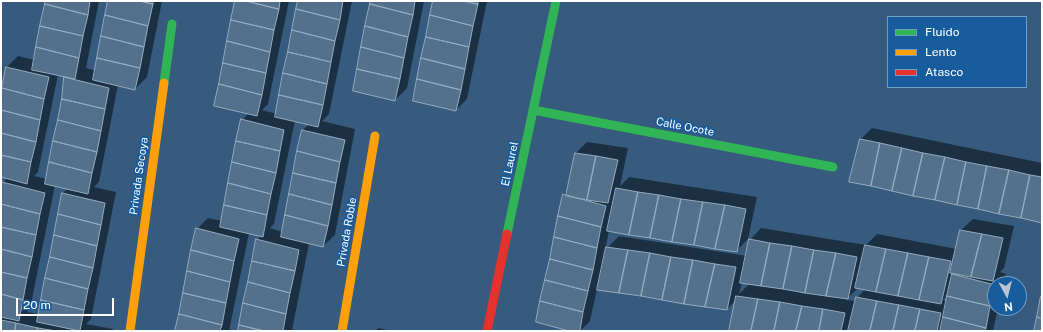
<!DOCTYPE html>
<style>
body{margin:0}
#map{position:relative;width:1043px;height:332px;overflow:hidden;background:#365b7e;font-family:"Public Sans",sans-serif}
canvas{display:block}
.frame{position:absolute;inset:0;border:2px solid #fff;pointer-events:none}
.legend{position:absolute;left:887px;top:16px;width:140px;height:72px;box-sizing:border-box;background:#175c9d;border:1px solid #749dc4;margin:0;padding:5px 7px;list-style:none;font-size:12px;color:#fff}
.legend li{display:flex;align-items:center;gap:8px;height:20px}
.legend b{width:20px;border:1px solid #749dc4}
.north{position:absolute;left:987px;top:276px;width:40px;height:40px;box-sizing:border-box;background:#175c9d;border:1px solid #749dc4;border-radius:50%;rotate:173deg;font-size:11px;font-weight:700;line-height:16px;text-align:center;color:#fff}
.north::after{content:'';display:block;margin:auto;width:14px;height:18px;background:#b9c6d2;clip-path:polygon(50% 0,100% 100%,50% 72%,0 100%)}
.scale{position:absolute;left:16px;top:298px;width:98px;height:18px;box-sizing:border-box;border:2px solid #fff;border-top:0;padding-left:5px;font-size:12px;line-height:14px;white-space:nowrap;color:#fff;-webkit-text-stroke:3px #175c9d;paint-order:stroke}
</style>
<div id="map">
<canvas width="1043" height="332"></canvas>
<div class="frame"></div>
<ul class="legend">
<li><b style="height:5px;background:#30b455"></b>Fluido</li>
<li><b style="height:5px;background:#ff9f0a"></b>Lento</li>
<li><b style="height:5px;background:#e5322d"></b>Atasco</li>
</ul>
<div class="north">N</div>
<div class="scale">20 m</div>
</div>
<script>
const c = document.querySelector('canvas').getContext('2d');
c.lineJoin = 'round';
function fill(path, color) {
  c.fillStyle = color;
  c.fill(path, 'evenodd');
}
function strokePath(path, color, width, dash) {
  c.strokeStyle = color;
  c.lineWidth = width;
  c.lineCap = dash ? 'butt' : 'round';
  c.setLineDash(dash || []);
  c.stroke(path);
}
function label(font, color, halo, rows, align = 'center') {
  c.font = font + ' "Public Sans",sans-serif';
  c.lineWidth = 3.5;
  c.setLineDash([]);
  c.textBaseline = 'middle';
  c.strokeStyle = halo;
  c.fillStyle = color;
  for (const [text, x, y, turn = 0] of rows) {
    c.save();
    c.translate(x, y);
    c.rotate((+turn || 0) * Math.PI / 180);
    c.textAlign = isNaN(turn) ? turn : align;
    if (halo) c.strokeText(text, 0, 0);
    c.fillText(text, 0, 0);
    c.restore();
  }
}
const shadow = new Path2D(`
 M46,1H99L86,68L96,71L109,1H162L147,77L135,89L118,85L99,182L94,187L116,192L91,319L86,324L113,329L112,331H1V190L3,183L7,178L1,176V95L7,67L18,56L35,60ZM58,75L65,76L63,99L47,179L34,176L38,172ZM55,185L68,188L63,193L39,314L27,312L30,309Z
 M236,1H289L268,104L262,110L277,114L299,1H352L329,114L322,121L355,129L335,235L323,246L309,243L292,331H239L257,240L261,235L249,233L229,331H177L197,229L208,218L222,221L242,120L249,113ZM295,120L309,124L303,130L283,232L270,228L274,224Z
 M371,1H424L407,88L395,100Z
 M434,1H487L467,99L456,110Z
 M872,128L1042,163V221L861,139Z
 M587,142L628,148L620,186L629,177L757,197L748,239L737,250L609,231L605,250L619,236L747,256L750,240L761,228L866,245L877,234L957,249L961,230L973,219L1014,226L1004,268L1000,272L1006,274L1003,284H995V308H998L993,331H730L737,299L727,309L597,289L590,321L580,331H573L563,195L568,190L576,153ZM742,282L750,283L739,294ZM858,288L865,289L857,298L856,301L846,300ZM948,295L947,301L943,300Z
 M378,328L393,331H375Z`);
const building = new Path2D(`
 M45,1H90L88,15L45,4Z
 M108,1H140L153,4L148,26L105,15Z
 M140,1H153V4Z
 M235,1H246L279,9L274,30L231,20Z
 M246,1H280L279,9Z
 M298,1H343L340,20L296,9Z
 M370,1H415L413,15L370,4Z
 M433,1H464L478,4L473,26L430,15Z
 M464,1H478V4Z
 M45,4L88,15L83,36L40,26Z
 M370,4L413,15L408,37L365,26Z
 M296,9L340,20L335,41L292,30Z
 M105,15L148,26L144,47L101,36Z
 M430,15L473,26L469,47L426,37Z
 M231,20L274,30L270,52L227,41Z
 M40,26L83,36L79,58L36,47Z
 M365,26L408,37L404,58L361,47Z
 M292,30L335,41L331,62L288,52Z
 M101,36L144,47L140,68L97,58Z
 M426,37L469,47L465,69L421,58Z
 M227,41L270,52L266,73L223,63Z
 M36,47L79,58L75,79L32,70Z
 M361,47L404,58L400,79L357,69Z
 M288,52L331,62L327,84L283,73Z
 M97,58L140,68L135,90L93,80Z
 M421,58L465,69L461,90L417,79Z
 M223,63L266,73L262,95L219,84Z
 M6,67L49,77L44,99L2,88Z
 M357,69L400,79L395,101L353,91Z
 M283,73L327,84L323,105L279,95Z
 M64,77L109,88L105,109L62,99Z
 M417,79L461,90L456,111L413,101Z
 M219,84L262,95L257,116L214,106Z
 M2,88L44,99L40,120L1,110Z
 M279,95L323,105L318,127L275,117Z
 M62,99L105,109L101,131L58,120Z
 M1,110L40,120L36,142L1,133Z
 M241,119L284,130L280,151L236,141Z
 M58,120L101,131L97,152L53,141Z
 M302,130L345,140L340,162L297,151Z
 M1,133L36,142L31,162L1,155Z
 M860,139L880,143L871,186L849,182Z
 M53,141L97,152L92,173L49,162Z
 M236,141L280,151L276,173L232,162Z
 M880,143L902,148L892,191L871,186Z
 M902,148L923,153L913,196L892,191Z
 M297,151L340,162L336,183L293,173Z
 M575,153L596,156L587,200L566,196Z
 M923,153L945,157L935,200L913,196Z
 M1,155L31,162L27,184L1,177Z
 M596,156L618,160L608,203L587,200Z
 M945,157L966,162L957,205L935,200Z
 M49,162L92,173L88,194L45,184Z
 M232,162L276,173L271,194L228,183Z
 M966,162L987,166L978,209L957,205Z
 M987,166L1009,170L999,214L978,209Z
 M1009,170L1030,175L1021,218L999,214Z
 M293,173L336,183L332,205L289,194Z
 M1030,175L1042,177V223L1021,218Z
 M2,182L45,193L40,214L1,204Z
 M228,183L271,194L267,215L224,205Z
 M616,188L638,192L629,235L607,231Z
 M638,192L659,195L650,238L629,235Z
 M62,193L105,203L101,225L58,214Z
 M289,194L332,205L328,226L285,215Z
 M563,194L606,206L601,227L558,216Z
 M659,195L681,199L672,242L650,238Z
 M681,199L703,202L694,245L672,242Z
 M703,202L725,205L715,249L694,245Z
 M1,204L40,214L36,235L1,227Z
 M224,205L267,215L263,237L220,227Z
 M725,205L746,209L737,252L715,249Z
 M58,214L101,225L97,246L54,235Z
 M285,215L328,226L323,247L281,237Z
 M558,216L601,227L597,248L554,237Z
 M1,227L36,235L32,257L1,249Z
 M196,228L239,239L234,261L191,250Z
 M960,230L982,234L971,277L950,273Z
 M982,234L1003,238L993,281L971,277Z
 M54,235L97,246L93,268L50,257Z
 M554,237L597,248L593,270L550,259Z
 M256,239L299,250L295,271L252,261Z
 M749,239L770,243L761,286L740,283Z
 M770,243L792,246L783,289L761,286Z
 M865,245L886,249L876,292L855,288Z
 M792,246L814,250L805,293L783,289Z
 M606,247L628,250L619,293L597,290Z
 M1,249L32,257L27,278L1,272Z
 M886,249L908,253L898,296L876,292Z
 M191,250L234,261L230,282L187,271Z
 M628,250L650,253L641,296L619,293Z
 M814,250L836,253L826,296L805,293Z
 M650,253L671,257L662,300L641,296Z
 M836,253L857,257L848,299L826,296Z
 M908,253L929,257L919,300L898,296Z
 M50,257L93,268L88,289L45,278Z
 M671,257L693,260L684,304L662,300Z
 M929,257L951,261L941,304L919,300Z
 M550,259L593,270L588,291L545,280Z
 M693,260L715,264L705,307L684,304Z
 M252,261L295,271L290,293L248,282Z
 M715,264L736,267L727,310L705,307Z
 M187,271L230,282L226,303L183,293Z
 M1,272L27,278L23,300L1,294Z
 M952,274L995,285L990,306L947,296Z
 M45,278L88,289L84,310L41,300Z
 M545,280L588,291L583,312L540,301Z
 M248,282L290,293L286,314L243,303Z
 M183,293L226,303L222,325L179,314Z
 M1,294L23,300L19,321L1,317Z
 M736,296L758,299L751,331H729Z
 M947,296L990,306L986,328L943,317Z
 M1041,296H1042V319L1037,317Z
 M856,297L877,301L870,331H848Z
 M758,299L780,302L774,331H751Z
 M41,300L84,310L80,331L37,322Z
 M540,301L583,312L580,331H569L536,322Z
 M877,301L899,305L893,331H870Z
 M780,302L802,306L796,331H774Z
 M243,303L286,314L283,331H264L239,325Z
 M899,305L920,309L915,331H893Z
 M802,306L823,309L819,331H796Z
 M823,309L845,313L841,331H819Z
 M920,309L941,313L937,331H915Z
 M179,314L222,325L220,331H175Z
 M943,317L986,328L985,331H940Z
 M1037,317L1042,319V331H1034Z
 M1,320L16,323L15,331H1Z
 M16,323L38,328L37,331H15Z
 M239,325L264,331H238Z
 M38,328L56,331H37Z`);
const fast = new Path2D(`
 M164,83L172,24
 M533,110L833,167
 M507,234L556,1`);
const slow = new Path2D(`
 M130,331L164,83
 M342,331L375,136`);
const jam = new Path2D(`
 M487,331L507,234`);
const streetNames = [
 ["Calle Ocote",685,127,11],
 ["El Laurel",510,164,-78],
 ["Privada Secoya",139,176,-82],
 ["Privada Roble",347,232,-80]
];
fill(shadow, '#0007');
fill(building, '#53718c');
strokePath(building, '#95aabd', 1);
strokePath(fast, '#30b455', 9);
strokePath(slow, '#ff9f0a', 9);
strokePath(jam, '#e5322d', 9);
label('11px', '#fff', '#175c9d', streetNames);
</script>
